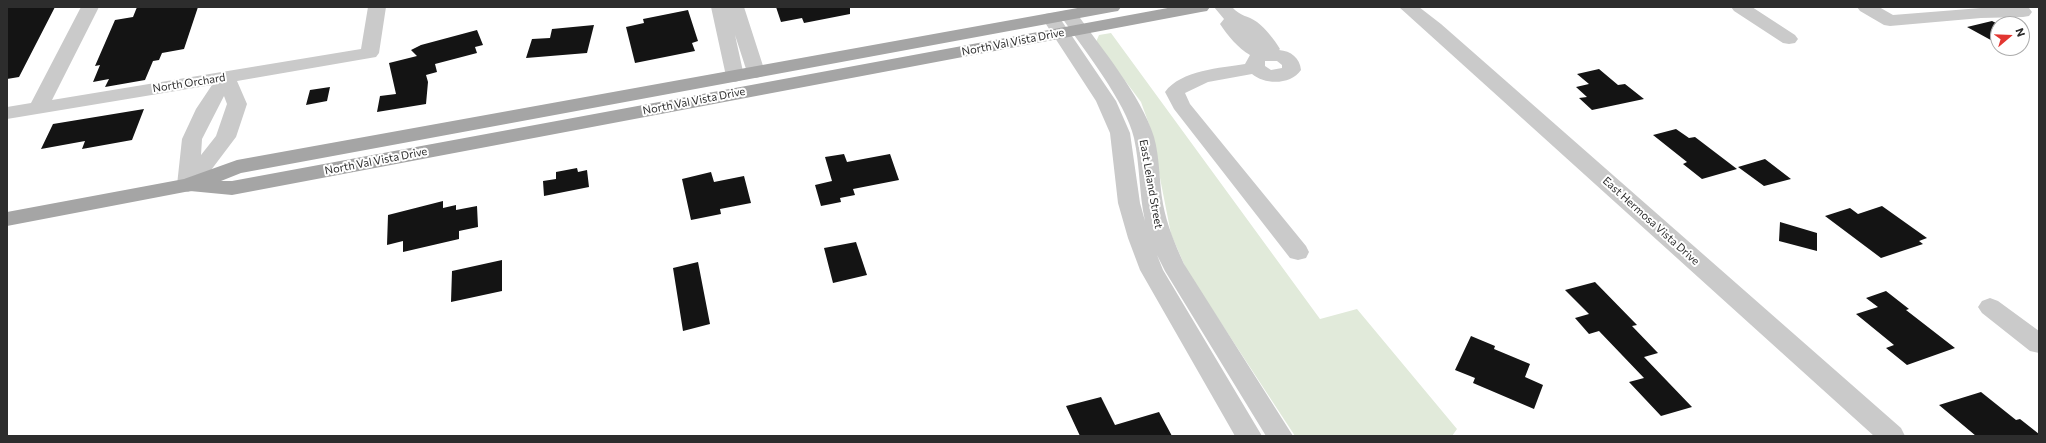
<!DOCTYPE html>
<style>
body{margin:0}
#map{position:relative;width:2046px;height:443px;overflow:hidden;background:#fff;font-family:Commissioner,sans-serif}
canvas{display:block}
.frame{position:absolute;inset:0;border:8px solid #2d2d2d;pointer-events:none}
.north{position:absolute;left:1990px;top:16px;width:40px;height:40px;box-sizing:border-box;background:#fff;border:1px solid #ababab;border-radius:50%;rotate:71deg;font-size:11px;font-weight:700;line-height:16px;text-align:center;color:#2d2d2d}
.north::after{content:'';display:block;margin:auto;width:14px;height:18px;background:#e23631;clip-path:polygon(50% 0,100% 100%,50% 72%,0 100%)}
</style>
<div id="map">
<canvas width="2046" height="443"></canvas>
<div class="frame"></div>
<div class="north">N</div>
</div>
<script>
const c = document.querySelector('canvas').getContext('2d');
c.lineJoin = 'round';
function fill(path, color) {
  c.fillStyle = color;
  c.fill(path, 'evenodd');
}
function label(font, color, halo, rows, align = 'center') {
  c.font = font + ' Commissioner,sans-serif';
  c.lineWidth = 4;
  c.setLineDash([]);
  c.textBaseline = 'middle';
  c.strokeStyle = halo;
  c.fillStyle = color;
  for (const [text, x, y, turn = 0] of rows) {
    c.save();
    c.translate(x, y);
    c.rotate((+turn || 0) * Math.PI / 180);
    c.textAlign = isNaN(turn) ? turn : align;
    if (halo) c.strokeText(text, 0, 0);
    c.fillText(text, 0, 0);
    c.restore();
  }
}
const green = new Path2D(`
 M1111,33L1320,319L1357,309L1457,429L1452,436H1295L1187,271L1171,234L1150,127L1141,102L1096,42L1099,35Z`);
const building = new Path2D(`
 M7,7H55L19,77L7,79Z
 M137,7H198L184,49L162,53L159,60L153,61L145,80L105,87L109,79L93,82L100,65L95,66L115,20L133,17Z
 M776,7H850V14L804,23L802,18L781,22Z
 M688,10L698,41L692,43L695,51L635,63L626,27L644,23L643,19Z
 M1992,21L1998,24V44L1967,27Z
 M594,25L587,53L526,58L532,39L550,38L552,29Z
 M477,30L483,45L475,47L477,53L435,64L437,72L426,75L428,82L426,104L377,112L380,96L396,94L389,63L417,56L411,50L421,45Z
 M1599,69L1618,85L1625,84L1644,99L1592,110L1579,98L1587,97L1576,87L1589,84L1577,74Z
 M330,87L327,101L306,105L310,90Z
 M144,109L132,140L82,149L85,141L41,149L53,124Z
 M1676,129L1689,138L1695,137L1737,169L1702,179L1683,164L1687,162L1653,135Z
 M844,154L847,162L890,154L899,180L853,189L855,195L840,198L841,202L821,206L815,185L832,181L825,157Z
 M1765,159L1791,179L1764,186L1738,167Z
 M577,168L578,172L587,170L589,187L544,196L543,181L556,179V172Z
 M711,172L714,182L744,176L751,203L720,209L721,214L691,220L682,179Z
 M443,201V208L456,205V210L477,206L478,227L459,231V239L403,252V241L387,245L388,215Z
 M1882,206L1927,238L1919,241L1923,244L1881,258L1825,216L1850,208L1858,214Z
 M1780,222L1817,233V251L1779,241Z
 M856,242L867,275L833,283L824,248Z
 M502,260V291L451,302L452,271Z
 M698,262L710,324L683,331L673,268Z
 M1595,282L1637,325L1632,326L1658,353L1644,357L1692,407L1661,416L1629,382L1644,378L1599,331L1589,334L1575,318L1589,314L1565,290Z
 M1886,291L1909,309L1906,310L1955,348L1907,365L1886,348L1894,345L1856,314L1878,307L1866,298Z
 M1471,336L1495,346L1494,349L1530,364L1525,377L1543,385L1534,409L1473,383L1475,378L1455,370Z
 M1981,392L2016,420L2020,419L2039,434V436H1976L1939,405Z
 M1101,397L1115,425L1159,412L1172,436H1080L1066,406Z`);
const minor = new Path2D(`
 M81,7H99L52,100L361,49L368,7H386L379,53L376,57L237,81L247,104L236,137L196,190L188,192L180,190L177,185L182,139L196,109L212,85L7,119V107L31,103ZM224,96L227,104L216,136L201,155L202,139Z
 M711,7H744L765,72L763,76L756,78L749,76L747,72L735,35L744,76L742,80L735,82L728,80L726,76Z
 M1214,7H1232C1241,17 1247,15 1257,22C1266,29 1274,39 1280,49L1279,50C1291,51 1300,58 1301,70C1291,85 1265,85 1252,74L1208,82L1185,93L1190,104L1306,246L1309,252L1306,258L1298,260L1290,258L1174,109L1165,92C1181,70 1221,68 1245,64L1250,55C1238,48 1228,36 1220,24L1224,19ZM1265,61H1277L1282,65V68L1271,70L1265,66Z
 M1399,7H1419L1441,24L1901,428L1905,436H1874Z
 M1731,7H1752L1795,35L1798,39L1795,43L1789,44L1783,43L1734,11Z
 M1857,7H1879L1893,15L1981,8L2024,7L2029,8L2032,12L2029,16L2023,17L1981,18L1890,26L1884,25L1860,11Z
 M1069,10L1075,11C1101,48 1141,95 1154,137C1160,158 1159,182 1163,204C1167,225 1175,244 1184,264L1293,436H1266L1165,271L1157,255L1163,270L1262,436H1235L1140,270L1128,238L1118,203L1110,133L1096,101L1042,18L1045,14L1051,13L1057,14L1116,101L1130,133L1140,203L1145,221C1139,194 1140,165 1134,138C1126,102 1082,47 1060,15L1063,11Z
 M1990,298L1998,301L2039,331V353L2030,351L1982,313L1978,307L1982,301Z`);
const major = new Path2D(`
 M1083,7H1121L1118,11L1112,12L241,173L221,181H232L1173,7H1210L1207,11L1201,12L232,195L190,191L7,226V212L184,179L237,160Z`);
const streetNames = [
 ["North Val Vista Drive",1013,42,-11],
 ["North Orchard",189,83,-9],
 ["North Val Vista Drive",694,101,-11],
 ["North Val Vista Drive",376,161,-11],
 ["East Leland Street",1151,184,80],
 ["East Hermosa Vista Drive",1651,221,42]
];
fill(green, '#e1eada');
fill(building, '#141414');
fill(minor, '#cacaca');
fill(major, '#a5a5a5');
label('11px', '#2d2d2d', '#fff', streetNames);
</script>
